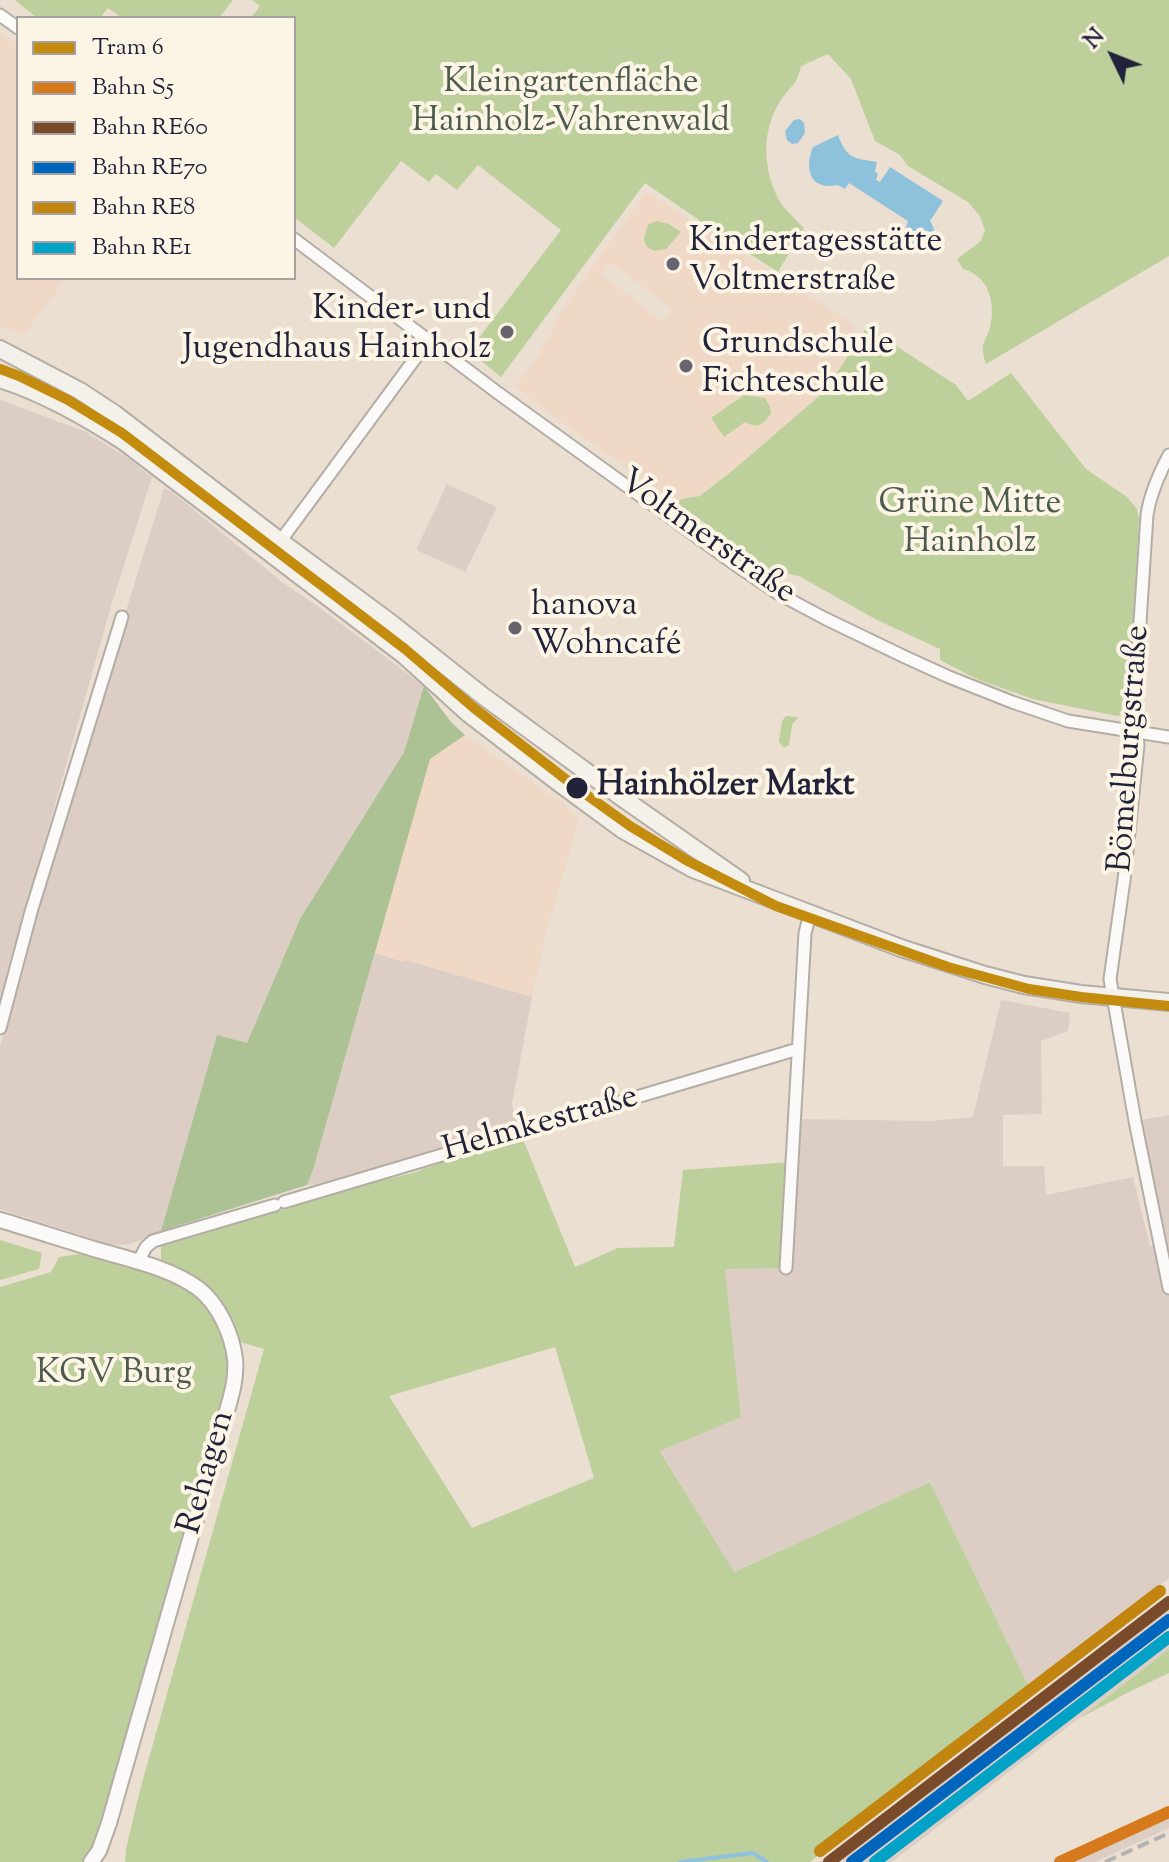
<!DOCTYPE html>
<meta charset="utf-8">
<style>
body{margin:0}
#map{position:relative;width:1169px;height:1862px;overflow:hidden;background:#eadfd0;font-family:"Sorts Mill Goudy",serif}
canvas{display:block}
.legend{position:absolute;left:16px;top:16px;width:280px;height:264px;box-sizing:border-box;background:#fcf5e5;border:2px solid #a5a1a1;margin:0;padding:10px 14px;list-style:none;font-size:24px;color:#22223b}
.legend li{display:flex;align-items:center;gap:16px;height:40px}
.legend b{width:40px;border:2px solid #a5a1a1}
.north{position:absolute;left:1073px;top:16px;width:80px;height:80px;-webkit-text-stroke:6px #fcf5e5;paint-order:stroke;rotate:313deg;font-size:22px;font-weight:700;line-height:32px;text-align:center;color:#22223b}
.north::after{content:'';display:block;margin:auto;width:28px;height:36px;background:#22223b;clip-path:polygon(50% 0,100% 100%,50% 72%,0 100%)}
</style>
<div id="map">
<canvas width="1169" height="1862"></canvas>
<ul class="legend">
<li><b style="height:10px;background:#c38c0f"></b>Tram 6</li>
<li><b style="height:10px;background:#d77a1d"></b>Bahn S5</li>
<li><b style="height:10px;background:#7a4b2a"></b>Bahn RE60</li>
<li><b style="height:10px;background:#0065bd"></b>Bahn RE70</li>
<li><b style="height:10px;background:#c2850f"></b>Bahn RE8</li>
<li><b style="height:10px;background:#02a2c7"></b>Bahn RE1</li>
</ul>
<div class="north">N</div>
</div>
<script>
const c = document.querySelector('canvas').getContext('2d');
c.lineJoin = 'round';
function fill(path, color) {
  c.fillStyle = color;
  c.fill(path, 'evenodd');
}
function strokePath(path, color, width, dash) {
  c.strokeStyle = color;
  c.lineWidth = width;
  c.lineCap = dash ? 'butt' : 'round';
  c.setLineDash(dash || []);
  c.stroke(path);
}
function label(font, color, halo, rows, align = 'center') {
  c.font = font + ' "Sorts Mill Goudy",serif';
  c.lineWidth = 8;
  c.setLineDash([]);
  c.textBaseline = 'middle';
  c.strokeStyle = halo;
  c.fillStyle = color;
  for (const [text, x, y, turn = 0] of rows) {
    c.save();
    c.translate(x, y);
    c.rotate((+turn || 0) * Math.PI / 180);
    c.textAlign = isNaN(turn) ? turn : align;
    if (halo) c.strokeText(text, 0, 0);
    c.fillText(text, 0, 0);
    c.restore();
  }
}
const built = new Path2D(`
 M0,31L18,46V278H66L24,335L0,327Z
 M646,192L852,323L857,342L825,391L737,467L700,496L681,499L671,498L571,429L515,386L541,353L539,351L554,329V323L592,267ZM611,262L672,309L663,322L602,275Z
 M465,735L565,805L579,821L548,926L532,997L405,960L403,962L375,953L430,759Z`);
const industrial = new Path2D(`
 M0,400L84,431L128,458L152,477L111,606L0,1000Z
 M447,484L497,507L465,572L416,550Z
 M164,488L172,492L282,582L319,607L424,686L404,752L300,919L247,1044L217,1035L161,1231L128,1245L108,1244L0,1209V1046L126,611Z
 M375,953L403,962L405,960L532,997L512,1104L520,1132L348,1182L307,1185L313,1170Z
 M1001,1000L1070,1013L1068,1031L1041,1041L1042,1114L1003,1115V1166H1044L1046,1195L1133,1177L1150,1246L1160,1242L1135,1121L1169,1115V1578L1029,1687L930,1482L733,1572L660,1450L741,1416L725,1269L786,1267L796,1119L931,1121L973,1117Z
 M1169,1595V1649L892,1862H821Z
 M1169,1808V1828L1095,1862H1053Z`);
const green = new Path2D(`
 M15,0H233L219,18H122L108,8L100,18H37Z
 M252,0H1169V256L986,364C984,358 982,351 983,345C985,339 989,333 990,327C996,303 989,276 963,269L957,259L981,241L985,230L980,216L968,202L908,166L900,155L875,141L851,79L828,54L801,66C796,88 789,86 779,103C761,134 763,169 779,200C785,210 796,220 804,228L778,272L734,244L645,183L501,377L469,351L561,230L478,165L457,190L436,174L429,182L401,161L334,248L294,217V18H251L260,6Z
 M656,221L669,224L681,232L666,249L654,251L646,246L644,238L648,225Z
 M867,327L956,385L968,401L1011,373L1086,469L1127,497L1137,509L1139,520L1135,589V616L1127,708L1122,715L1117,716L1033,699L979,680L940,660V649L877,620L799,576L772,571L677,503L681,499L700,496L737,467L825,391Z
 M744,395L765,398L770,407L771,413C764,425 757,429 745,422L724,437L711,418Z
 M786,716L798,717L792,725L789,745L784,748L779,742L782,721Z
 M520,1132L575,1267L618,1248L674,1247L683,1170L791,1162L786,1268L725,1269L741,1417L660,1451L734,1572L930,1482L1029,1687L810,1862H125L126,1849L140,1790L264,1349L240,1342C222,1296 207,1279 161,1259V1243L296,1206L357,1186L413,1173ZM555,1347L594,1478L472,1528L389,1396Z
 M0,1240L42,1253L39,1269L0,1280Z
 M100,1251L185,1280L212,1304L235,1361L91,1862H0V1287L51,1272L59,1257Z
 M1169,1649V1673L1131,1691L1080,1718Z`);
const forest = new Path2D(`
 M424,686L451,722L465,735L430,759L313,1170L307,1185L161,1231L217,1035L247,1043L300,919L404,752Z`);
const water = new Path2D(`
 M800,119L804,123L805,133L798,143L792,144L787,140L785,131L794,120Z
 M838,135C847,159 853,158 877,162L875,171L878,174L876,180L880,182L890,167L943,201L930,221C938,233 934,242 921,247L911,244L905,231L908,221L849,183L845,189L838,185C810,191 804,169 813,147Z`);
const stream = new Path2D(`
 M680,1862L753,1853L767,1862`);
const minor = new Path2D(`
 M0,15L18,28
 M294,239L498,393L736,565L779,594L826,619L905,657L949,677L1012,702L1068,721L1169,737
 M1169,455C1159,474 1150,494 1147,515L1134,714L1138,745L1124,880L1110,979L1135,1121L1169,1288
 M276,547L428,341
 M0,1028L31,912L122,617
 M284,1202L798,1049
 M138,1262L146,1247L153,1241L275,1205
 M786,1268L805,933L810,914`);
const tertiary = new Path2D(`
 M0,1220C34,1230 67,1241 101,1251C132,1260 173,1269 199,1289C219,1305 232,1334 235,1359C237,1378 231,1397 226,1414L109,1823L99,1851L91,1862`);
const secondary = new Path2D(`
 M0,349L80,391L115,414L280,541L391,623L483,696L621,797L741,881
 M0,379C44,393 85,417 123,441L405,656L469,714L559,783L623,830L693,869L901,948L985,975L1024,985L1081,994L1169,1002`);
const rail = new Path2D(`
 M1105,1862L1169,1833`);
const rail1 = new Path2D(`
 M1060,1862L1169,1812`);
const rail2 = new Path2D(`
 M829,1862L1169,1602`);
const rail3 = new Path2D(`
 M852,1862L1169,1620`);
const rail4 = new Path2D(`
 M820,1851L1160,1591`);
const rail5 = new Path2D(`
 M875,1862L1169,1637`);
const tram1 = new Path2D(`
 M0,369L19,376L68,400L122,433L405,649L474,708L577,788L630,826L686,860L776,906L948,967L1029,989L1081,997L1169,1006`);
const markers = [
 [673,264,8,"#68646f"],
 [507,332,8,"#68646f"],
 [686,366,8,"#68646f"],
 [515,628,8,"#68646f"],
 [577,788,12,"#22223b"]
];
const parkNames = [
 ["Kleingartenfläche",571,85],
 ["Hainholz-Vahrenwald",571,124],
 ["Grüne Mitte",970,506],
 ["Hainholz",970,545],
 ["KGV Burg",114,1376]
];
const poiNames = [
 ["Kindertagesstätte",689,244],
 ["Voltmerstraße",689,283],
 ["Kinder- und",491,312,"right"],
 ["Jugendhaus Hainholz",491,351,"right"],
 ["Grundschule",702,346],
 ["Fichteschule",702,385],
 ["hanova",531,608],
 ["Wohncafé",531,647]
];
const streetNames = [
 ["Voltmerstraße",706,539,35],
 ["Bömelburgstraße",1132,749,-86],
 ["Helmkestraße",541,1126,-16],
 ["Rehagen",209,1473,-74]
];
const stopNames = [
 ["Hainhölzer Markt",597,788]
];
fill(built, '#f0d8c7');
fill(industrial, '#dccec5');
fill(green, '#bdd09c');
fill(forest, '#acc294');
fill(water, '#8ec1db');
strokePath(stream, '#8ec1db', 4);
strokePath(minor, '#b4ada6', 15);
strokePath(tertiary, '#b4ada6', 18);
strokePath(secondary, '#b4ada6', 20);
strokePath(minor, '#fcfaf8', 11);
strokePath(tertiary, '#fcfaf8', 14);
strokePath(secondary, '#f4f0ea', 16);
strokePath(rail, '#b4b2b3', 4, [12, 6]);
strokePath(rail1, '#d77a1d', 12);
strokePath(rail2, '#7a4b2a', 12);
strokePath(rail3, '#0065bd', 12);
strokePath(rail4, '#c2850f', 12);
strokePath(rail5, '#02a2c7', 12);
strokePath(tram1, '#c38c0f', 10);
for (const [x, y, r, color] of markers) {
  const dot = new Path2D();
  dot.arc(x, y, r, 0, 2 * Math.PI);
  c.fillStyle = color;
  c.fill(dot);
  strokePath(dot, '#fcf5e5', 3);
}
label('34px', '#4c5b4e', '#fcf5e5', parkNames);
label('34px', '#22223b', '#fcf5e5', poiNames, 'left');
label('34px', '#22223b', '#fcf5e5', streetNames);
label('bold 34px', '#22223b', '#fcf5e5', stopNames, 'left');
</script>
